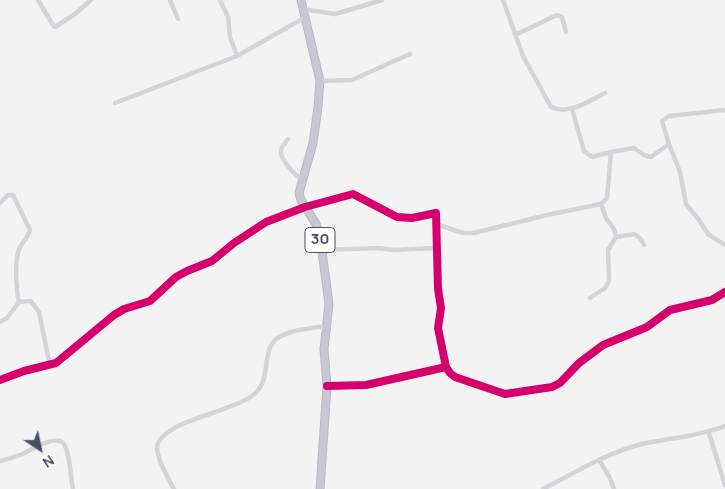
<!DOCTYPE html>
<style>
body{margin:0}
#map{position:relative;width:725px;height:489px;overflow:hidden;background:#f3f3f3;font-family:Manrope,sans-serif}
canvas{display:block}
.north{position:absolute;left:15px;top:424px;width:50px;height:50px;-webkit-text-stroke:4px #fff;paint-order:stroke;rotate:146deg;font-size:14px;font-weight:700;line-height:20px;text-align:center;color:#4a4d5f}
.north::after{content:'';display:block;margin:auto;width:18px;height:22px;background:#4a4d5f;clip-path:polygon(50% 0,100% 100%,50% 72%,0 100%)}
</style>
<div id="map">
<canvas width="725" height="489"></canvas>
<div class="north">N</div>
</div>
<script>
const c = document.querySelector('canvas').getContext('2d');
c.lineJoin = 'round';
function strokePath(path, color, width, dash) {
  c.strokeStyle = color;
  c.lineWidth = width;
  c.lineCap = dash ? 'butt' : 'round';
  c.setLineDash(dash || []);
  c.stroke(path);
}
function label(font, color, halo, rows, align = 'center') {
  c.font = font + ' Manrope,sans-serif';
  c.lineWidth = 4.5;
  c.setLineDash([]);
  c.textBaseline = 'middle';
  c.strokeStyle = halo;
  c.fillStyle = color;
  for (const [text, x, y, turn = 0] of rows) {
    c.save();
    c.translate(x, y);
    c.rotate((+turn || 0) * Math.PI / 180);
    c.textAlign = isNaN(turn) ? turn : align;
    if (halo) c.strokeText(text, 0, 0);
    c.fillText(text, 0, 0);
    c.restore();
  }
}
const minor = new Path2D(`
 M38,0L53,25L55,27L75,14L91,0
 M170,0L178,19
 M220,0L228,17L230,37L237,56
 M503,0L523,56L551,107C569,116 590,100 605,93
 M303,9L335,14L382,0
 M514,33H519L557,15L562,17L566,32
 M320,81L352,80L410,54
 M115,103L237,56L304,18
 M572,109L584,151L592,157L611,152
 M725,110L669,116L662,121L669,144L680,172L686,204L699,220L708,234L725,245
 M288,139C286,142 282,146 281,150C279,158 295,176 302,179
 M0,203L8,195H13L30,230C28,237 24,241 20,247C14,260 16,289 19,302
 M436,224L463,233H474L547,215L601,204L607,198L611,152L634,148L644,155L651,157L669,144
 M616,237L634,234L640,238L644,245
 M322,250L379,248L393,250L436,248
 M590,298L605,288L609,281L608,250L616,237L614,229L606,218L601,204
 M0,322L7,318L19,302L31,301L39,312L50,366
 M446,367L450,373L455,377L505,394L552,387L560,383L579,363L603,345L647,327L670,310L712,300L725,292
 M0,380L24,371L56,363L114,315L124,309L150,301L176,277L187,271L212,261L234,243L266,222L305,207L353,194L397,217L412,218L436,213L438,289L441,308L438,328L446,367L366,385L327,386
 M709,433L725,485
 M599,460L610,478L614,489
 M0,461C8,459 15,457 23,454C32,449 59,432 65,446C71,458 70,476 73,489
 M174,489C169,480 153,453 158,443C171,419 228,413 252,396C274,381 259,349 279,337C294,329 312,328 327,326
 M543,489C574,473 605,454 638,445C667,438 696,437 725,426`);
const trunk = new Path2D(`
 M301,0L320,81L318,107L313,143L299,193L301,200L316,224L320,236L329,304L324,349L327,386L320,489`);
const cycleway = new Path2D(`
 M446,367L450,373L455,377L505,394L552,387L560,383L579,363L603,345L647,327L670,310L712,300L725,292
 M0,380L24,371L56,363L114,315L124,309L150,301L176,277L187,271L212,261L234,243L266,222L305,207L353,194L397,217L412,218L436,213L438,289L441,308L438,328L446,367L366,385L327,386`);
const shields = [
 [320,240,30]
];
const shieldNames = [
 ["30",320,240]
];
strokePath(trunk, '#b8b9c2', 9);
strokePath(minor, '#d4d4d8', 4.5);
strokePath(trunk, '#c8c8d0', 7);
strokePath(cycleway, '#d6006c', 8);
for (const [x, y, w] of shields) {
  const box = new Path2D();
  box.roundRect(x - w / 2, y - 12.5, w, 25, 4);
  c.fillStyle = '#fff';
  c.fill(box);
  strokePath(box, '#4a4d5f', 1);
}
label('bold 15px', '#4a4d5f', null, shieldNames);
</script>
